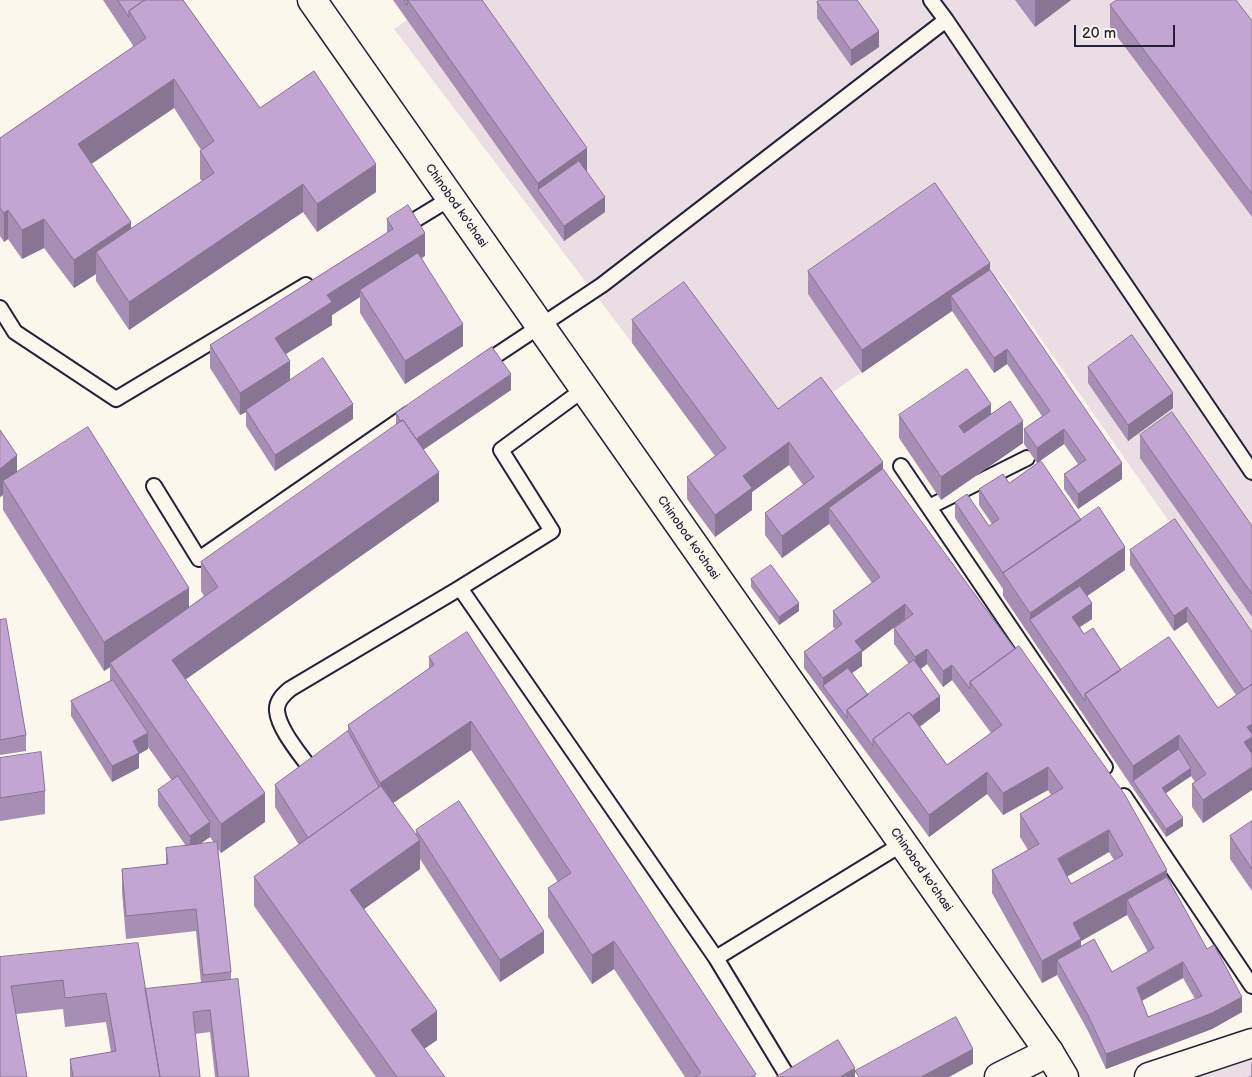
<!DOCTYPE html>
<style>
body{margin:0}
#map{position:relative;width:1252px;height:1077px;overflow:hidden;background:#fbf7ec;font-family:"Balsamiq Sans",sans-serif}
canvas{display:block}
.scale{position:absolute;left:1074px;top:25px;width:101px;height:22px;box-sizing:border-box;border:2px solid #22223b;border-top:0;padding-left:6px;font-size:15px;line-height:18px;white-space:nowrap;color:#22223b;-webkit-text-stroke:4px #fbf7ec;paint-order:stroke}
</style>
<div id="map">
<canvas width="1252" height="1077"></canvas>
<div class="scale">20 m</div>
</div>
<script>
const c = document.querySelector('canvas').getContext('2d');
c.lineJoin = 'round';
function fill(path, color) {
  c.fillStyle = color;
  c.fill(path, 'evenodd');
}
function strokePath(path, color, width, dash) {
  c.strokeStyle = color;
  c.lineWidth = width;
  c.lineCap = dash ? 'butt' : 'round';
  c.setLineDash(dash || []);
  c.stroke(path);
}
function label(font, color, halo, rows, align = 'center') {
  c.font = font + ' "Balsamiq Sans",sans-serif';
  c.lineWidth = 4.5;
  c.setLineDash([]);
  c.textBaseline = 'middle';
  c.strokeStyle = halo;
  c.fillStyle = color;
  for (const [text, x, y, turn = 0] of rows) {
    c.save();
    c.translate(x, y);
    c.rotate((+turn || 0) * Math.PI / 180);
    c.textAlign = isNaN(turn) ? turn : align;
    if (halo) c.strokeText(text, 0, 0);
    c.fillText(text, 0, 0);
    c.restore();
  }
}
const built = new Path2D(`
 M437,0H1252V640L999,279L821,400L726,470L632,343L394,29Z
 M1252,1042V1077H1167Z`);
const service = new Path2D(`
 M946,20L1252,472
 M400,229L451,198
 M0,308L15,332L116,399L306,285
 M483,364L602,285L946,20L931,0
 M901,466L1105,767
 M154,486L199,559L409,414
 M929,507L1027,458
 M460,588L552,531L501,450L584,389
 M314,774C303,757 279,731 277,711C276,701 284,694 290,689L460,588L716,958L902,844
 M1124,796L1252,986
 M716,958L788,1077`);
const minor = new Path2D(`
 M999,1077L1049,1052
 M1149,1077L1252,1043`);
const tertiary = new Path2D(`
 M312,0L1049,1052L1064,1077`);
const wall = new Path2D(`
 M103,0H183L260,108L376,192L317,232L303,212L129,330L96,281V274L74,288L44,248L22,259L8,239L4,242L0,236V138L134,47ZM174,108L201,150L200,151V179L202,181L131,229L91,164Z
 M393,0H482L586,171L605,212L564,241Z
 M1015,0H1071L1035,27Z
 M817,2L879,47L851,66L817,18Z
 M1110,5L1252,21V217L1110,27Z
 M387,219L425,256L421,258L463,346L405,384L360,313V297L332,315V325L285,354L290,381L353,419L275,471L246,426V412L240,415L210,368V345L387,233Z
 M990,270L1122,479L1078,509L1064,489V474L1078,464L1064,444L1037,463L1024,444V429L1042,416L1007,364L994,373L952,311L862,373L808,294V271Z
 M632,320L778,409L883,469L1167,877L1242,1012L1212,1029L1106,1069L1088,1031L1057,975L1042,983L992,893V870L1028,850L1020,837V814L1051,795L1048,790L1003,815L987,794L929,837L804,668V652L835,629L833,627V611L872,583L829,524L782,558L765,535V513L803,485L789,465L752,492V510L715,537L687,499V477L715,456L632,343ZM905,619L894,628V644L909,664L868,695L852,673L862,666V652ZM927,664L943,687L952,680L991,733L947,765L920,727L940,711L921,669ZM1109,852L1114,860L1071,884L1067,876ZM1127,915L1148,952L1112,972L1081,946V941ZM1183,978L1195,999L1148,1017L1142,1001Z
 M1088,367L1173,408L1128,441L1088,383Z
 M511,390L423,450L439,501L185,680L265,822L221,853L218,849L231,972V980L249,1077H215L210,1032L195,1034L200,1077H70V1059L111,1052L106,1022L65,1027L63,1009L16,1014L0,957L145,989L201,983L196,931L126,939L122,892V869L166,865V848L186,846L158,806V790L172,781L148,747V749L139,754V768L112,782L71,716V701L110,681V667L104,671L3,510V495L0,497V430L17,472L189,607L204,596L201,591V562L396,426V413ZM210,837L214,843L200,844Z
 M991,414L1023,443L941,500L899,438V415Z
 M1140,435L1252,526V617L1140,458Z
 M1009,483L1081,520L1125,570L1087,596L1092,619L1080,627L1084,634L1121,670L1218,708L1236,695L1187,622L1174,631L1130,565V550L1252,632V790L1203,823L1192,807V784L1195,782L1191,776L1165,793L1183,826L1166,837L1003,596V589L955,518V502L989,526L992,524L979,505V489Z
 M751,579L799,611L779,625L751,587Z
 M0,620L26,735V751L0,755Z
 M429,657L756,1077H685L614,969L592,984L548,917V888L558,882L471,750L393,803L416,835V830L544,953L500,982L420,859V869L364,909L437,1040L424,1049L445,1077H376L254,906V877L299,845L275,807V785L348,731V725L429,669Z
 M0,758L45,791V814L0,821Z
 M1252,821V891L1230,859V836Z
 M1252,1062V1077H1247L1251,1076V1063Z`);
const shadedWall = new Path2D(`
 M1035,0H1071L1035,27Z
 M879,31V47L851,66V50Z
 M174,79V108L78,173V144Z
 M587,148V171L538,190V206V183Z
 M376,164V192L317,232V204Z
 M303,184V212L129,330V302Z
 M605,197V212L564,241V226Z
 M8,210V239L4,242V213Z
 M44,219V248L22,259V230Z
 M131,222V250L96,252V274L74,288V260Z
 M425,233V256L363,295L360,290V297L332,315V325L275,361V338L327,295Z
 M990,263V285L951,296L952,311L862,373V350Z
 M463,324V346L405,384V361Z
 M1007,349V364L994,373V358Z
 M290,361V384L246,410V412L240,415V393Z
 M511,374V390L414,456V441Z
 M1173,393V408L1128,441V425Z
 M353,404V419L275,471V455Z
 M991,404V426L959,448V426Z
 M1023,421V443L941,500V477Z
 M1064,429V444L1037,463V448Z
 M789,442V465L752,492V510L715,537V515L743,476Z
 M17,455V483L3,481V495L0,497V469Z
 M883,462V484L829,508V524L782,558V536Z
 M1122,463V479L1078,509V494Z
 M439,472V501L172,689V660Z
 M1125,547V570L1037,630L1030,620V613Z
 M189,588V617L110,663V667L104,671V642Z
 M799,603V611L779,625V617Z
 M1092,603V619L1072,632V617Z
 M905,604V619L862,652V666L827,691L823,686V694V678L855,641Z
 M1187,607V622L1174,631V616Z
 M927,649V664L915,673V657Z
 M952,665V680L943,687V671Z
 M940,696V711L884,753L876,743Z
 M471,721V750L308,861L380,789V783Z
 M1252,724V760L1244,742L1247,727Z
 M148,733V749L139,754V768L112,782V766L133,741Z
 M1179,735V757L1133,781V766Z
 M1048,767V790L1003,815V793Z
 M1252,767V790L1203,823V800Z
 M1191,768V776L1162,796V788Z
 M987,772V794L929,837V815Z
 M265,793V822L221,853V824Z
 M1183,818V826L1166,837V829Z
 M210,822V837L190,851V836Z
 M1109,830V852L1058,882V859Z
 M420,840V869L350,919V890Z
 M1167,870V893L1127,900V915L1081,941V961L1057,960V975L1042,983V961L1073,923Z
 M544,931V953L500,982V960Z
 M614,941V969L592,984V955Z
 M1183,962V978L1137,1003V988Z
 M1242,997V1012L1212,1029L1106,1069V1054Z
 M437,1011V1040L411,1058V1030Z
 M973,1049V1064L949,1077H921Z
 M855,1068V1077H840Z`);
const building = new Path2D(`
 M118,0H145L129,11V17Z
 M145,0H183L260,108L314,71L376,164L317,204L303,184L129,302L96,252L214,173L200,151L214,141L174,79L78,144L131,222L74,260L44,219L22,230L8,210L4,213L0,208V138L146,38L129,11Z
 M404,0H407V5Z
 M408,0H482L587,148L538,183Z
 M820,0H857L879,31L851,50L817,2Z
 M1117,0H1236L1252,21V194L1110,5Z
 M579,161L605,197L564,226L538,190Z
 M935,183L990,263L862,350L808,271Z
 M408,205L425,233L327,295L332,302L275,338L290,361L240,393L210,345L393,229L387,219Z
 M418,253L463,324L405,361L360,290Z
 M990,270L1122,463L1078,494L1064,474L1086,460L1064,429L1037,448L1024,429L1050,411L1007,349L994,358L951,296Z
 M684,282L778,409L821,377L883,462L782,536L765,513L814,477L789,442L743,476L752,488L715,515L687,477L726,448L632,320Z
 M1132,335L1173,393L1128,425L1088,367Z
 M492,347L511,374L416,439L403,420L401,422L396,413Z
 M323,358L353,404L275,455L246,410Z
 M967,369L991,404L959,426L964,433L1010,401L1023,421L941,477L899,415Z
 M1172,412L1252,526V594L1140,435Z
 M403,420L439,472L172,660L265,793L221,824L110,663L218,587L201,562Z
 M88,427L189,588L104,642L3,481Z
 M0,430L17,455L0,469Z
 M1041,461L1081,520L1003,573L955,502L967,494L989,526L999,519L979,489L1003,474L1009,483Z
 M883,469L1015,649L970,682V689L952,665L943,671L927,649L915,657L894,628L913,614L905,604L855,641L862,650L823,678L804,652L842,624L833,611L880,577L829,508Z
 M1099,507L1125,547L1030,613L1003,573Z
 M1175,519L1252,632V684L1244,690L1187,607L1174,616L1130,550Z
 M771,565L799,603L779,617L751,579Z
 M1080,586L1092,603L1072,617L1084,634L1093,628L1121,670L1085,694V701L1030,620Z
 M6,619L26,735L0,740V620Z
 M467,632L756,1074L751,1077H694L701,1073L614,941L592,955L548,888L571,873L471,721L380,783L348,725L434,665L429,657Z
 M1169,637L1218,708L1252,684V724L1247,727L1252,734V737L1244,742L1252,754V767L1203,800L1192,784L1206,774L1179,735L1133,766L1085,694Z
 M1019,646L1125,795L1167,870L1073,923L1081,939L1042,961L992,870L1039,844L1020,814L1063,788L1048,767L1003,793L987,772L929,815L873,739L909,712L947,765L1002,725L970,682ZM1109,830L1123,855L1071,884L1058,859Z
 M914,660L940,696L912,716L909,712L873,739V746L847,710Z
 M848,668L868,695L847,710V718L823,686Z
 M113,680L148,733L133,741L139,753L112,766L71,701Z
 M348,731L379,787L308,838L275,785Z
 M1179,749L1191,768L1162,788L1183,818L1166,829L1133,781Z
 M41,752L45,791L0,798V758Z
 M178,776L210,822L190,836L158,790Z
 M381,786L420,840L350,890L437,1011L411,1030L445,1077H397L254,877Z
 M459,801L544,931L500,960L416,830Z
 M1252,821V869L1230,836Z
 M217,842L231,972L203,975L196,909L126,916L122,869L168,864L166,848Z
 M1167,877L1207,949L1214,945L1242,997L1212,1013L1106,1054L1088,1015L1057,960L1094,939L1112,972L1154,948L1127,900ZM1183,962L1202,996L1148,1017L1137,988Z
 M138,943L160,1077H73L70,1059L116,1051L106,993L65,998L63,980L11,986L27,1077H0V957Z
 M238,979L249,1077H218L210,1010L193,1012L200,1077H160L145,989Z
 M956,1017L973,1049L921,1077H859L855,1071Z
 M838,1040L855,1068L840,1077H776Z`);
const streetNames = [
 ["Chinobod ko'chasi",456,206,55],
 ["Chinobod ko'chasi",688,538,55],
 ["Chinobod ko'chasi",921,870,55]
];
fill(built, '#eadee4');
strokePath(service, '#22223b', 18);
strokePath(minor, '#22223b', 31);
strokePath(tertiary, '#22223b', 31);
strokePath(service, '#fbf7ec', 14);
strokePath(minor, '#fbf7ec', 28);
strokePath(tertiary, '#fbf7ec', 28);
fill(wall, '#a78eb5');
fill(shadedWall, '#887493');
fill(building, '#c2a5d2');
strokePath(building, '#887493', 1);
label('12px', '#22223b', '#fbf7ec', streetNames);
</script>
